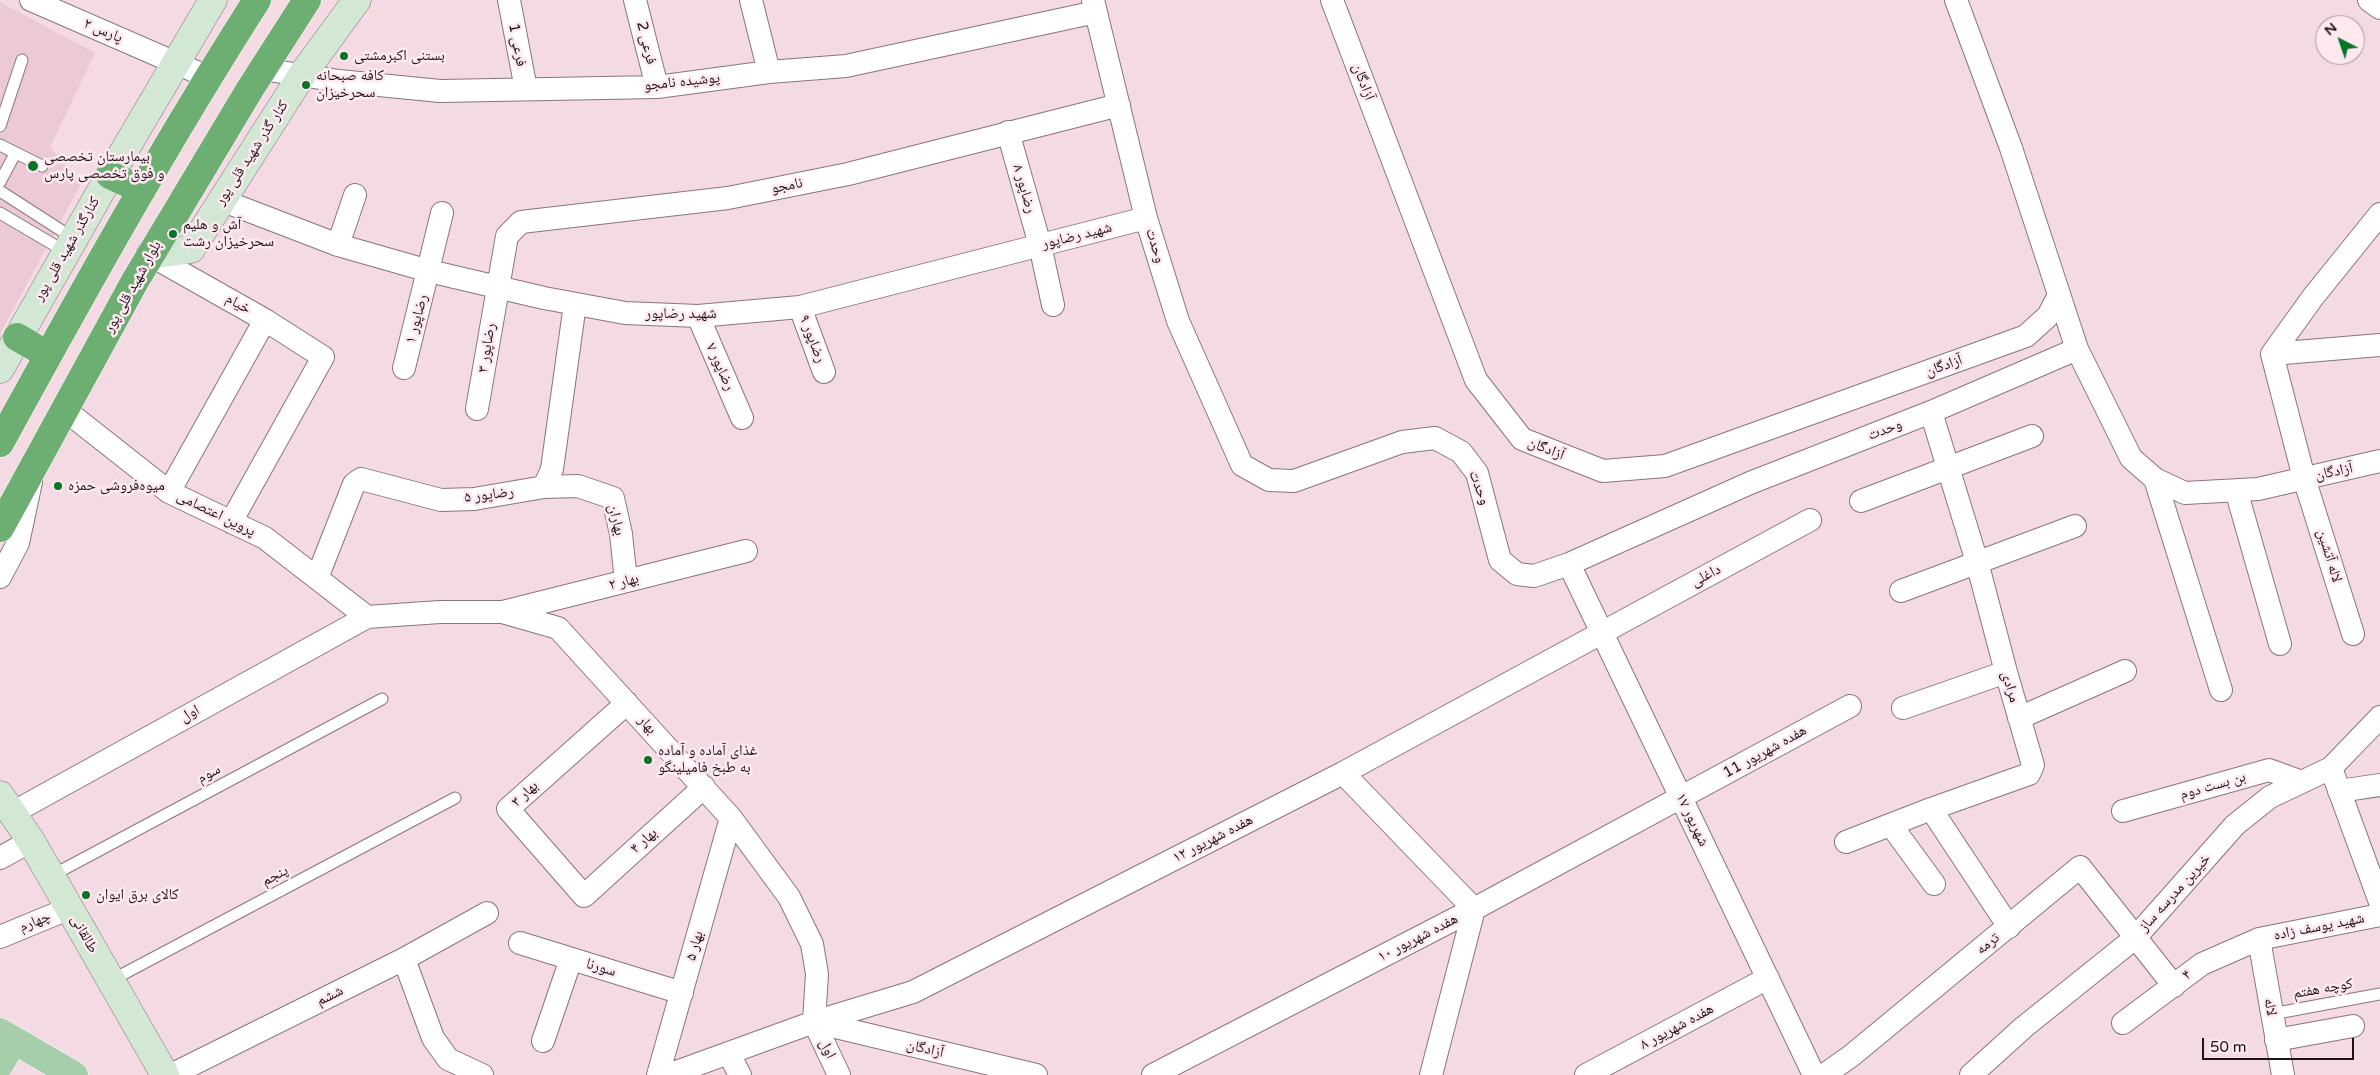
<!DOCTYPE html>
<meta charset="utf-8">
<style>
body{margin:0}
#map{position:relative;width:2380px;height:1075px;overflow:hidden;background:#f4dae3;font-family:"Varela Round",sans-serif}
canvas{display:block}
.north{position:absolute;left:2315px;top:15px;width:50px;height:50px;box-sizing:border-box;background:#fee9f0;border:1px solid #a49499;border-radius:50%;rotate:319deg;font-size:14px;font-weight:700;line-height:20px;text-align:center;color:#1d1417}
.north::after{content:'';display:block;margin:auto;width:18px;height:22px;background:#097426;clip-path:polygon(50% 0,100% 100%,50% 72%,0 100%)}
.scale{position:absolute;left:2202px;top:1038px;width:152px;height:22px;box-sizing:border-box;border:2px solid #1d1417;border-top:0;padding-left:6px;font-size:15px;line-height:18px;white-space:nowrap;color:#1d1417;-webkit-text-stroke:4px #fee9f0;paint-order:stroke}
</style>
<div id="map">
<canvas width="2380" height="1075"></canvas>
<div class="north">N</div>
<div class="scale">50 m</div>
</div>
<script>
const c = document.querySelector('canvas').getContext('2d');
c.lineJoin = 'round';
function fill(path, color) {
  c.fillStyle = color;
  c.fill(path, 'evenodd');
}
function strokePath(path, color, width, dash) {
  c.strokeStyle = color;
  c.lineWidth = width;
  c.lineCap = dash ? 'butt' : 'round';
  c.setLineDash(dash || []);
  c.stroke(path);
}
function label(font, color, halo, rows, align = 'center') {
  c.font = font + ' "Varela Round","Noto Naskh Arabic",sans-serif';
  c.lineWidth = 5;
  c.setLineDash([]);
  c.textBaseline = 'middle';
  c.strokeStyle = halo;
  c.fillStyle = color;
  for (const [text, x, y, turn = 0] of rows) {
    c.save();
    c.translate(x, y);
    c.rotate((+turn || 0) * Math.PI / 180);
    c.textAlign = isNaN(turn) ? turn : align;
    if (halo) c.strokeText(text, 0, 0);
    c.fillText(text, 0, 0);
    c.restore();
  }
}
const built = new Path2D(`
 M0,2L95,53L50,147L81,184L0,334Z`);
const lane = new Path2D(`
 M0,126L22,60
 M0,145L42,166
 M0,182L15,154
 M0,191L73,238
 M0,213L66,252
 M51,876L382,699
 M110,981L455,798
 M2272,1014L2380,994`);
const street = new Path2D(`
 M31,0L208,77
 M509,0L526,89
 M635,0L657,87
 M751,0L769,72
 M1093,0L1146,218L1178,321L1242,465L1269,480L1294,481L1402,442L1435,438L1461,452L1477,473L1500,560L1517,574L1534,576L1569,564L1750,483L1931,412L2077,349
 M1332,0L1476,380L1522,439L1603,471L1665,466L2026,336L2048,316L2059,295
 M1956,0L2011,148L2077,349L2131,458L2155,479L2185,493L2258,489L2380,461
 M2369,0L2380,8
 M262,69L339,81L440,91L657,87L769,72L846,66L1096,12
 M1008,132L1040,245L1053,305
 M221,200L338,245L429,271L544,298L625,313L698,316L800,307L1146,218
 M338,245L355,195
 M150,255L265,320L323,357L231,522
 M800,307L824,372
 M698,316L742,418
 M2272,354L2380,345
 M404,368L442,213
 M477,409L507,236L521,222L728,198L848,174L1119,105
 M65,410L169,492L265,538L367,617
 M2155,479L2221,690
 M544,487L578,486L613,498L621,534L626,581
 M2236,490L2280,644
 M169,492L265,320
 M1861,501L2032,436
 M1569,564L1814,1075
 M0,577L18,543L31,482
 M317,578L354,484L361,479L441,500L474,499L544,487L552,469L575,304
 M1901,591L2075,526
 M503,612L746,551
 M2353,634L2304,478L2272,354L2313,297L2380,214
 M627,703L508,809L584,896L704,787
 M1903,708L2006,672
 M2019,718L2125,671
 M2331,768L2380,902
 M1343,773L1474,909L1431,1075
 M2339,791L2380,785
 M1931,809L2009,927
 M2123,811L2269,770L2302,782
 M14,812L367,617L440,612H502L558,628L731,818L789,897L812,944L817,974L814,1022L839,1075
 M1891,825L1934,884
 M1846,842L1931,809L2029,774L2033,765L2006,672L1977,562L1931,412
 M0,858L31,841
 M0,937L70,908
 M2259,939L2283,1075
 M520,943L682,993
 M404,959L433,1038L448,1059L482,1075
 M815,1022L1036,1075
 M2123,1023L2202,964L2259,939L2380,915
 M2276,1040L2353,1026
 M543,1041L571,959
 M729,1054L740,1075
 M171,1075L404,959L487,913
 M658,1075L731,818
 M668,1075L814,1022L913,992L1343,773L1810,520
 M1153,1075L1474,909L1850,706
 M1586,1075L1768,978
 M1824,1075L1851,1056L2080,867L2174,986
 M1971,1075L2024,1027L2135,938L2235,825L2270,797L2331,768L2380,717`);
const secondary = new Path2D(`
 M150,255L191,249L302,75L357,0
 M0,369L110,175L213,0
 M0,795L31,841L165,1075`);
const primary = new Path2D(`
 M0,1032L74,1075
 M0,1064L14,1040`);
const highway = new Path2D(`
 M110,175L142,190
 M17,337L48,355
 M0,443C82,293 165,144 257,0
 M0,528L135,281L250,89L307,0`);
const markers = [
 [344,56,5,"#097426"],
 [306,85,5,"#097426"],
 [33,166,6,"#097426"],
 [173,234,5,"#097426"],
 [58,486,5,"#097426"],
 [648,760,5,"#097426"],
 [86,895,5,"#097426"]
];
const streetNames = [
 ["پارس ۲",103,31,23],
 ["فرعی 2",646,43,76],
 ["فرعی 1",517,45,79],
 ["پوشیده نامجو",682,82,-6],
 ["آزادگان",1363,82,69],
 ["کنار گذر شهید قلی پور",252,153,-57],
 ["نامجو",787,186,-11],
 ["رضاپور ۸",1024,189,74],
 ["شهید رضاپور",1077,236,-14],
 ["وحدت",1155,246,73],
 ["کنارگذر شهید قلی پور",67,249,-60],
 ["بلوار شهید قلی پور",133,287,-61],
 ["خیام",238,304,29],
 ["شهید رضاپور",681,314],
 ["رضاپور ۱",417,319,-75],
 ["رضاپور ۹",812,339,69],
 ["رضاپور ۳",487,348,-81],
 ["آزادگان",1944,366,-20],
 ["رضاپور ۷",720,367,66],
 ["وحدت",1885,430,-21],
 ["آزادگان",1546,449,22],
 ["آزادگان",2334,472,-12],
 ["وحدت",1479,488,70],
 ["رضاپور ۵",489,495,-7],
 ["پروین اعتصامی",216,514,26],
 ["بهاران",616,520,77],
 ["لاله آتشین",2329,556,73],
 ["داغلی",1706,576,-28],
 ["بهار ۲",624,582,-14],
 ["مرادی",2010,687,74],
 ["اول",190,714,-29],
 ["بهار",647,725,48],
 ["هفده شهریور 11",1765,752,-29],
 ["سوم",209,774,-28],
 ["بن بست دوم",2213,786,-16],
 ["بهار ۳",525,794,-43],
 ["۱۷ شهریور",1692,820,64],
 ["هفده شهریور ۱۲",1213,839,-27],
 ["بهار ۴",644,841,-42],
 ["پنجم",275,876,-28],
 ["خیرین مدرسه ساز",2175,893,-48],
 ["چهارم",35,922,-22],
 ["شهید یوسف زاده",2319,927,-11],
 ["طالقانی",84,934,61],
 ["هفده شهریور ۱۰",1418,938,-27],
 ["ترمه",1988,944,-39],
 ["بهار ۵",695,946,-74],
 ["سورنا",601,968,17],
 ["۴",2187,975,-38],
 ["کوچه هفتم",2323,989,-10],
 ["ششم",330,996,-26],
 ["لاله",2270,1007,80],
 ["هفده شهریور ۸",1677,1027,-28],
 ["اول",827,1049,64],
 ["آزادگان",925,1049,13]
];
const poiNames = [
 ["بستنی اکبرمشتی",354,56],
 ["کافه صبحانه",316,76],
 ["سحرخیزان",316,93],
 ["بیمارستان تخصصی",44,157],
 ["و فوق تخصصی پارس",44,174],
 ["آش و هلیم",183,225],
 ["سحرخیزان رشت",183,242],
 ["میوه‌فروشی حمزه",68,486],
 ["غذای آماده و آماده",658,751],
 ["به طبخ فامیلینگو",658,768],
 ["کالای برق ایوان",96,895]
];
fill(built, '#ebcad6');
strokePath(lane, '#8b747c', 13);
strokePath(street, '#8b747c', 24);
strokePath(secondary, '#8b747c', 29);
strokePath(primary, '#fff', 29);
strokePath(highway, '#fff', 29);
strokePath(lane, '#fff', 11);
strokePath(street, '#fff', 22);
strokePath(secondary, '#d3e7d5', 28);
strokePath(primary, '#a7ceab', 28);
strokePath(highway, '#6dae73', 28);
for (const [x, y, r, color] of markers) {
  const dot = new Path2D();
  dot.arc(x, y, r, 0, 2 * Math.PI);
  c.fillStyle = color;
  c.fill(dot);
  strokePath(dot, '#fee9f0', 2);
}
label('15px', '#1d1417', '#fee9f0', streetNames);
label('15px', '#1d1417', '#fee9f0', poiNames, 'left');
</script>
